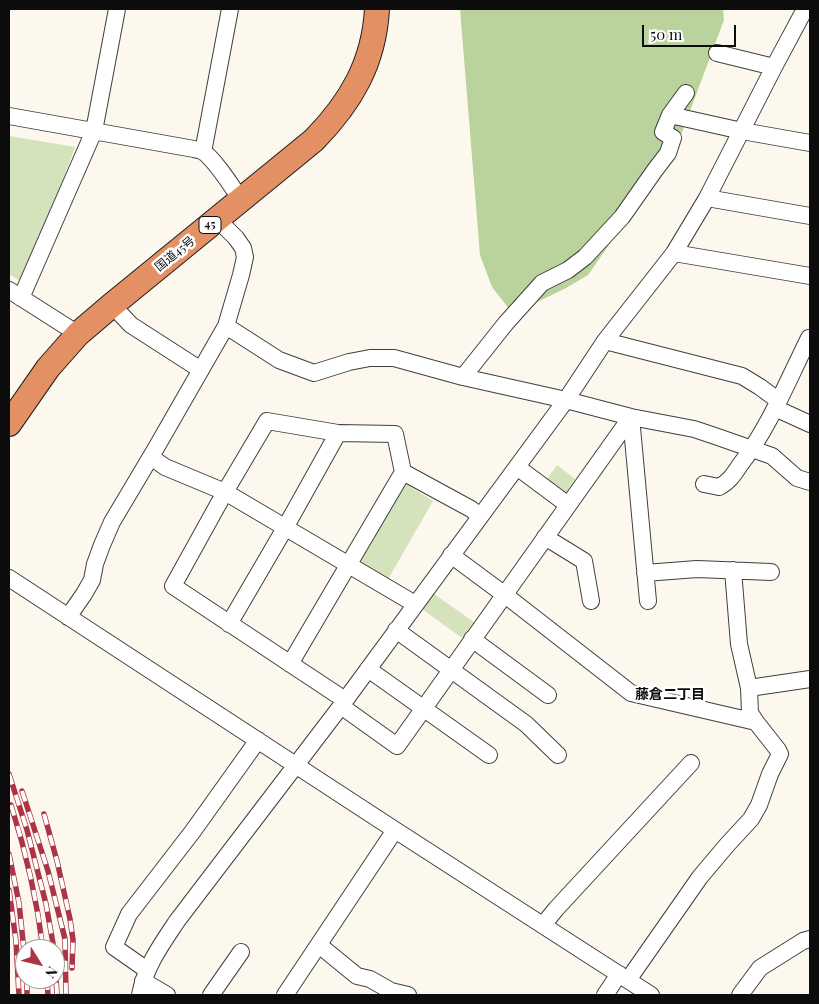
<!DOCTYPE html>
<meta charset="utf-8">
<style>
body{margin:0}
#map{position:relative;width:819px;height:1004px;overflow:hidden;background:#fdf8ed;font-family:"Playfair Display",serif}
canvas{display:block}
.frame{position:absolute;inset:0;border:10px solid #0c0c0c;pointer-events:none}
.north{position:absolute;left:15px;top:939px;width:50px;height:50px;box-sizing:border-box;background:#fff;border:1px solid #9e9e9e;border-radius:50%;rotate:126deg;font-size:14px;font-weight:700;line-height:20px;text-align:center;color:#0c0c0c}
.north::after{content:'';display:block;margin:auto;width:18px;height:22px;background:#ab3446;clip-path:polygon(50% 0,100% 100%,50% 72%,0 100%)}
.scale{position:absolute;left:642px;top:25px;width:94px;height:22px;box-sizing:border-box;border:2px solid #0c0c0c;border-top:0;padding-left:6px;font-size:15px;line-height:18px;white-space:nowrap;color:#0c0c0c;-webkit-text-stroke:4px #fff;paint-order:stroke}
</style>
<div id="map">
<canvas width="819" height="1004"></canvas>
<div class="frame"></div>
<div class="north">N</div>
<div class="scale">50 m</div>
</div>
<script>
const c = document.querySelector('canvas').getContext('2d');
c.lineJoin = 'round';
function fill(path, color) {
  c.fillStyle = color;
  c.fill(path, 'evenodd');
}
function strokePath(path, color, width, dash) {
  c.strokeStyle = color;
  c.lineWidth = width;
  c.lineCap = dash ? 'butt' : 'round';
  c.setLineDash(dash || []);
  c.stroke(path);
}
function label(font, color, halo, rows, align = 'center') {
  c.font = font + ' "Playfair Display","Noto Sans JP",serif';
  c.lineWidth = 5;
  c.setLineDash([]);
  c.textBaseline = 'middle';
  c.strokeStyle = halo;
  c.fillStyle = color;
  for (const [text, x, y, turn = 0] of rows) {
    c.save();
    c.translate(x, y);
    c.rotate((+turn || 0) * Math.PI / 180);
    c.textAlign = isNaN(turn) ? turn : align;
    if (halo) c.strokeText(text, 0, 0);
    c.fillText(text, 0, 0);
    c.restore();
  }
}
const green = new Path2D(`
 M9,136L75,147L25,284L9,274Z
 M557,465L575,479L565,494L545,482Z
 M398,479L433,501L387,581L351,560Z
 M427,589L481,627L469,643L415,604Z`);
const forest = new Path2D(`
 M460,9H723L724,20L675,151L604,252L588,275L566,288L513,314L492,287L480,255Z`);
const minor = new Path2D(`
 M717,53L774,67
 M670,115L742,131L810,143
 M9,116L194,149C197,150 200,150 202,151C214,158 233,188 241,200
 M203,152L230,9
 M707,198L810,216
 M674,253L810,276
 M9,290L78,334
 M21,298L94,131L117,9
 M112,305L131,325L201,370
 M226,326L279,360L314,373L349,362L370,358H394L463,377L566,400L631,417L648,601
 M605,341L742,376L760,387L779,401
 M463,377L506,323L542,283L568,270L585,257L622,217L655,170L668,153L673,138L663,132L670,115L686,93
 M775,408L810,424
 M151,457L165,467L225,492L415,604
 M517,467L568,505
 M704,484L719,487C729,482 734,474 740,465C769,428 788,380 809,338H810
 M545,537L584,561L591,601
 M451,555L505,595L631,693L756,722L778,750L780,754L770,774L759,805L751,819L727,845L700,877L628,980
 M733,570L739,644L749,688L750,713L756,722
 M645,573L697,569L771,572
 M9,578L395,830L651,995
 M68,617L84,594L92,580L95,564L102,545L112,522L156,448L226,326L241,275L245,257L243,248L236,238L217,219
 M229,624L285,528L338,433
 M396,630L526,724L558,755
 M472,639L548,695
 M290,664L403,472
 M368,669L489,755
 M749,688L810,679
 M345,700L173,586L225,492L267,421L338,433L395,434L403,472L471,509L480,516
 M341,706L397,746C474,636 553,527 631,417L694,429L715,436L772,456L797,478L810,482
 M543,925L556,909L691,763
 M319,945L357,976L370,979L391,991L408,995
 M147,970L114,947L129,914L193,831L258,740
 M143,981L167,995
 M140,995C145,967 161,945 177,921L341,706L566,400L605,341L674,253L707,198L774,67L805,9
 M211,995L241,952
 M285,995L395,830
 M605,995L619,974
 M740,995L760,968L803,941L810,939`);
const highway = new Path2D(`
 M9,424L48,368L78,334L112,305L314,140C351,102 374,63 377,9`);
const rail = new Path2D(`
 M9,774L27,830L46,904L54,949
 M22,791L48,871L65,939L66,995
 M11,805C26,852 37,900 43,949
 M44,814L57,861L70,919L73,940L72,968
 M9,854L19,903L25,960
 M9,890L16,941L19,995
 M55,961L57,995
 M27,979V995
 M47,979L48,995`);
const shields = [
 [210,225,22]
];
const shieldNames = [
 ["45",210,225]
];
const streetNames = [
 ["国道45号",175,254,-39]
];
const neighbourhoodNames = [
 ["藤倉二丁目",670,695]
];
fill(green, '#d4e3bb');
fill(forest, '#bad29c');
strokePath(minor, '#3f3f3f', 18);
strokePath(highway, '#1d1d1d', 26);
strokePath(minor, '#fff', 16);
strokePath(highway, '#e39164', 24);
strokePath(rail, '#ab3446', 5.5);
strokePath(rail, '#fff', 4, [11]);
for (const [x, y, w] of shields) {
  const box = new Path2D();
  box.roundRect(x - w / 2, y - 8.5, w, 17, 4);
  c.fillStyle = '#fff';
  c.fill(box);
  strokePath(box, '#0c0c0c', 1);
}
label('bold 11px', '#0c0c0c', null, shieldNames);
label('12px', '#0c0c0c', '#fff', streetNames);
label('bold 14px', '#0c0c0c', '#fff', neighbourhoodNames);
</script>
